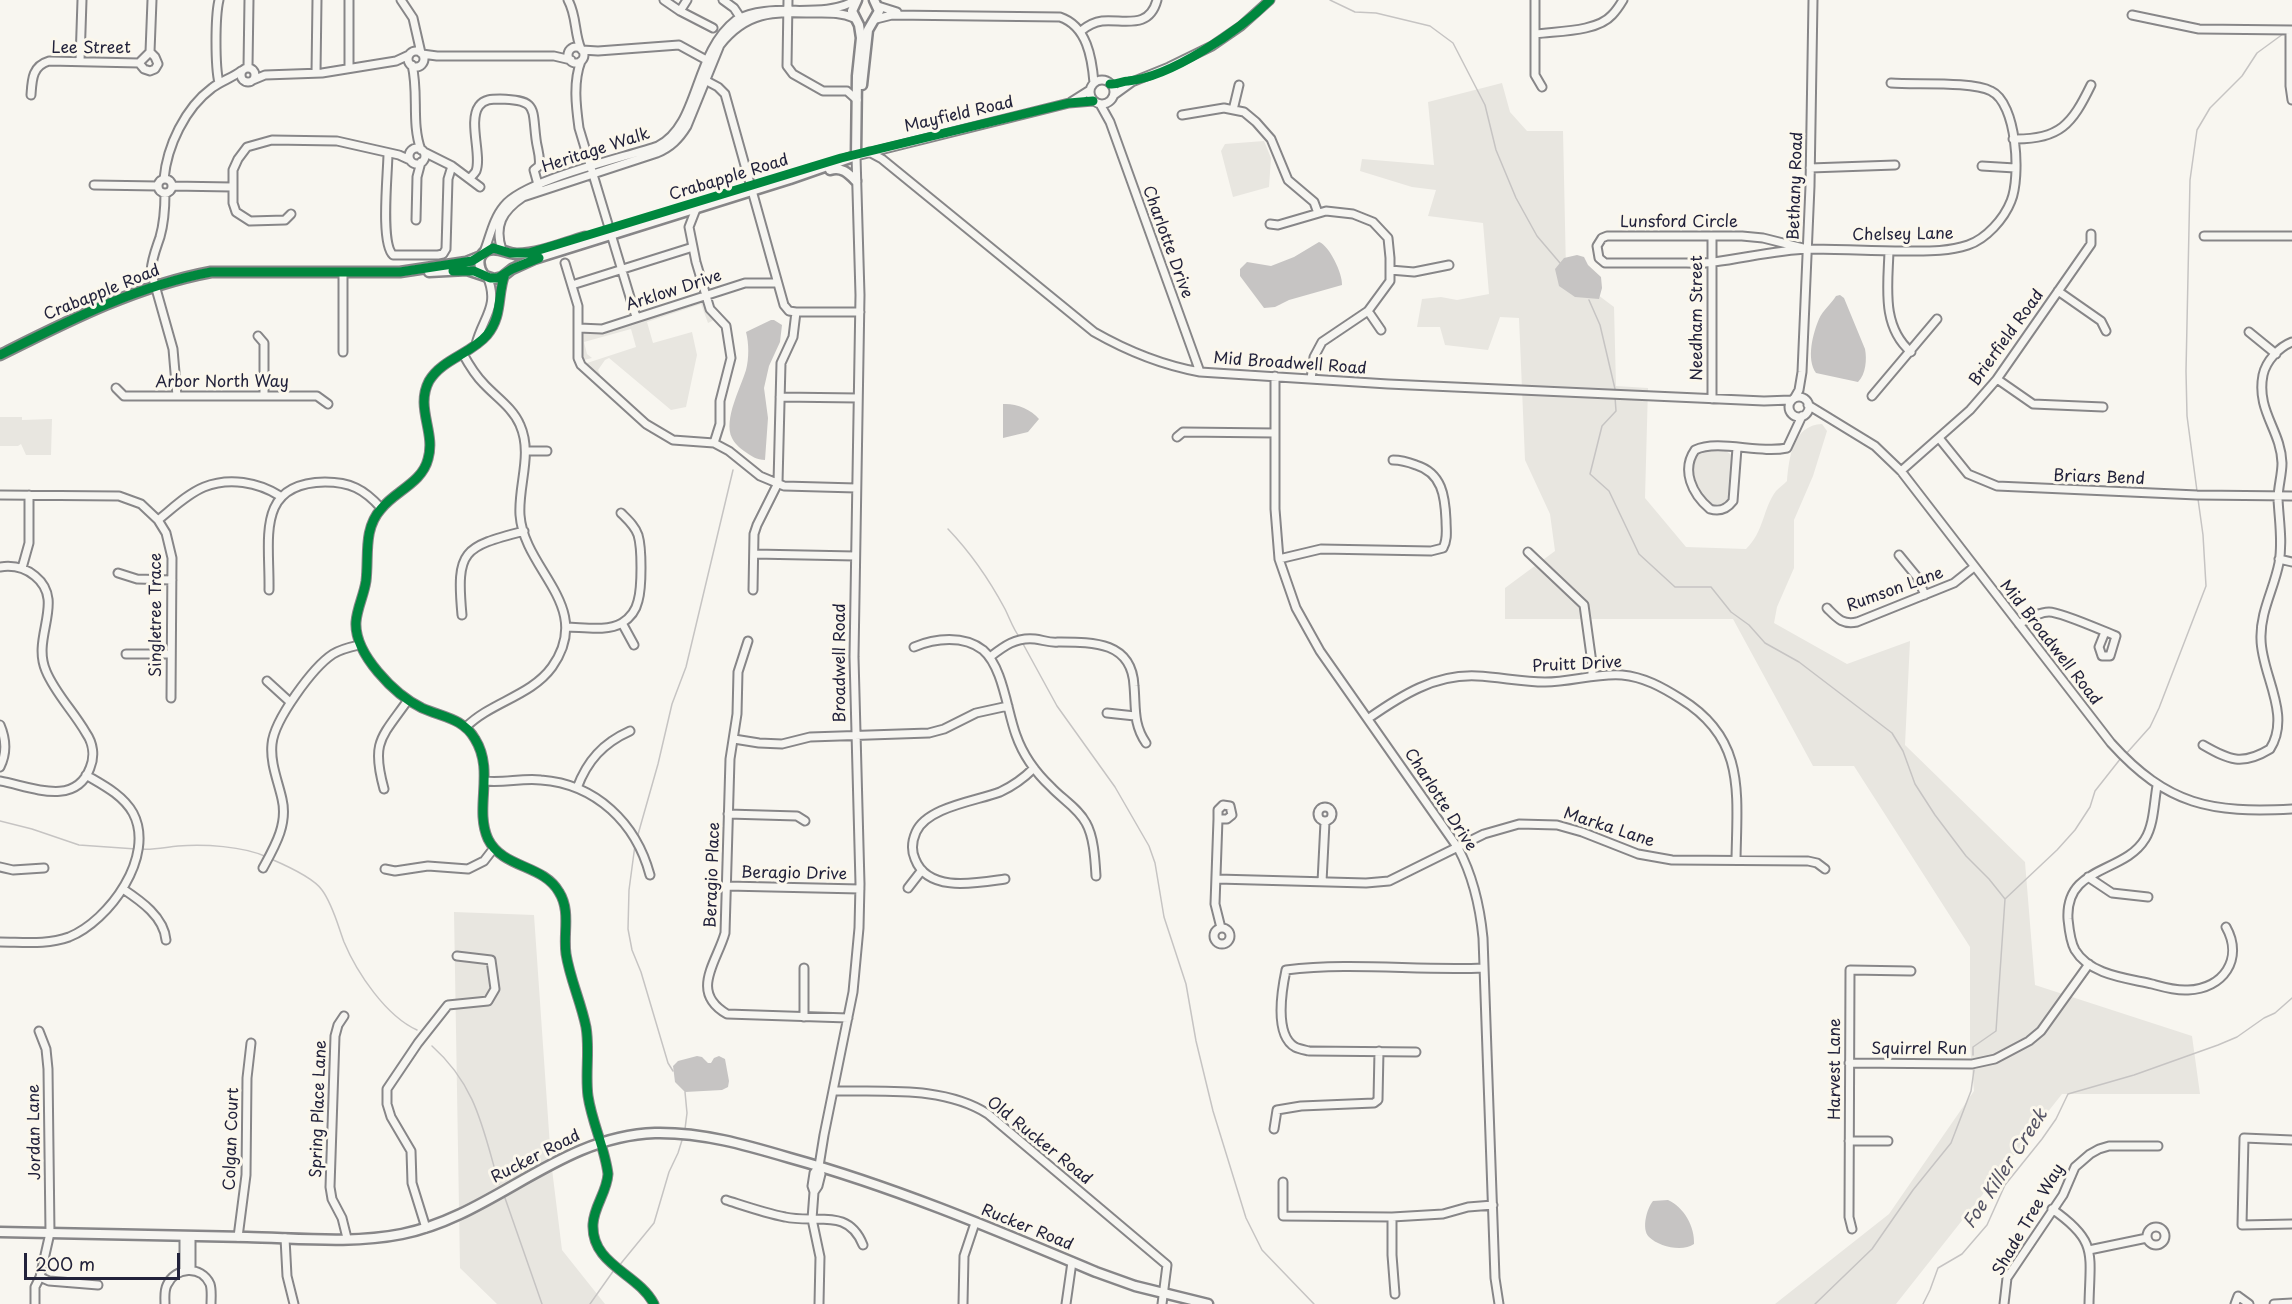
<!DOCTYPE html>
<style>
body{margin:0}
#map{position:relative;width:2292px;height:1304px;overflow:hidden;background:#f8f6f0;font-family:"Playpen Sans",sans-serif}
canvas{display:block}
.scale{position:absolute;left:24px;top:1253px;width:156px;height:27px;box-sizing:border-box;border:3px solid #22223b;border-top:0;padding-left:8px;font-size:18px;line-height:21px;white-space:nowrap;color:#22223b;-webkit-text-stroke:4px #fbf7ec;paint-order:stroke}
</style>
<div id="map">
<canvas width="2292" height="1304"></canvas>
<div class="scale">200 m</div>
</div>
<script>
const c = document.querySelector('canvas').getContext('2d');
c.lineJoin = 'round';
function fill(path, color) {
  c.fillStyle = color;
  c.fill(path, 'evenodd');
}
function strokePath(path, color, width, dash) {
  c.strokeStyle = color;
  c.lineWidth = width;
  c.lineCap = dash ? 'butt' : 'round';
  c.setLineDash(dash || []);
  c.stroke(path);
}
function label(font, color, halo, rows, align = 'center') {
  c.font = font + ' "Playpen Sans",sans-serif';
  c.lineWidth = 6;
  c.setLineDash([]);
  c.textBaseline = 'middle';
  c.strokeStyle = halo;
  c.fillStyle = color;
  for (const [text, x, y, turn = 0] of rows) {
    c.save();
    c.translate(x, y);
    c.rotate((+turn || 0) * Math.PI / 180);
    c.textAlign = isNaN(turn) ? turn : align;
    if (halo) c.strokeText(text, 0, 0);
    c.fillText(text, 0, 0);
    c.restore();
  }
}
const green = new Path2D(`
 M1502,83L1510,112L1527,131H1563L1566,271L1614,307L1616,386L1648,388L1645,498L1686,547L1746,549C1764,532 1763,508 1776,491C1779,488 1784,484 1787,481C1789,458 1793,425 1822,424L1827,431L1813,476L1794,520V568L1777,607L1774,623L1847,664L1910,641L1905,745L2025,862L2035,985L2192,1036L2200,1094H2062L1896,1304H1775L1889,1214L1974,1091L1970,1046V947L1854,766H1813L1733,619H1505V588L1555,551L1550,514L1525,460L1519,318L1500,317L1488,350L1445,345L1440,327H1417L1422,299L1441,297L1457,300L1489,294L1483,223L1428,216L1436,190L1412,187L1360,171L1362,159L1434,165L1428,102Z
 M1264,141L1271,158L1269,187L1233,197L1221,151L1225,144Z
 M700,299L705,303L707,311L714,320L708,323L701,304L647,322L653,343L692,332L697,355L686,407L671,410L609,358L605,360L598,370L600,374L598,378L584,364L636,347L631,329L584,342L587,354L592,358L584,360L582,358L581,336L585,333L600,332Z
 M0,417H22V420L52,419L51,455H26L21,444L18,446H0Z
 M1708,450L1726,451L1733,456L1730,498C1712,525 1683,480 1696,454Z
 M454,912L534,915L551,1161L562,1250L605,1304H497L460,1268Z`);
const water = new Path2D(`
 M1319,242C1329,245 1343,274 1342,285L1289,300L1275,307L1264,308L1240,276V269L1247,262L1271,266L1294,257Z
 M1577,255L1584,257L1588,265L1601,277L1602,288L1599,299L1575,297L1559,286L1555,269L1564,258Z
 M1840,295L1844,298L1865,349C1867,359 1866,374 1858,382L1816,373C1806,359 1813,333 1819,319C1823,310 1831,304 1836,296Z
 M771,320H774L782,325L780,342L769,366L764,388L768,418L765,460C757,460 751,456 744,451C740,448 734,443 732,438C723,420 741,387 746,370C749,358 749,344 746,332Z
 M1003,404C1015,403 1031,409 1039,419L1028,432L1003,438Z
 M697,1056L702,1057L708,1063H711L714,1058L719,1056L725,1059L729,1081L728,1087L722,1090L685,1092L675,1082L673,1066L678,1061Z
 M1668,1200C1684,1207 1695,1227 1694,1244C1683,1252 1659,1247 1649,1237C1641,1229 1647,1208 1653,1201Z`);
const stream = new Path2D(`
 M1330,0L1355,12L1376,13L1430,26L1453,43L1485,105L1496,150L1516,198L1537,236L1560,263
 M1589,300L1600,325L1615,389
 M1615,397L1616,411L1602,426L1590,474L1609,491L1639,554L1675,587H1711L1731,612L1749,625L1765,643L1799,662L1892,733L1903,751L1915,784L1935,815L1966,856L1989,879L2005,899L1996,1031L1973,1047V1055
 M2197,491L2187,416L2186,371L2190,180L2197,130L2210,108L2242,76L2257,53L2283,34
 M948,529C970,552 990,581 1005,609C1010,619 1013,629 1020,638
 M1022,642L1057,706L1115,787L1149,846L1155,863L1164,917L1186,984L1196,1041L1213,1111L1246,1218L1262,1250L1314,1304
 M2125,755L2150,727L2159,708L2206,586L2203,535L2198,499
 M0,821L32,829L79,845L136,849
 M637,838L658,764L672,704L686,667L733,470
 M635,845L629,890L628,929L632,950L641,972L668,1063L673,1071
 M141,849C154,850 166,847 178,846C204,844 243,846 267,857
 M271,859C285,865 313,877 322,890C333,905 338,926 344,942C357,973 386,1016 417,1030
 M2005,899L2057,850L2075,830L2090,807L2095,791L2121,758
 M432,1046C477,1086 483,1130 499,1184
 M685,1092L687,1113L685,1129
 M505,1198L542,1304
 M618,1267L654,1223L669,1172L678,1153L683,1137
 M590,1304L614,1270
 M1815,1304L1872,1249L1913,1190L1951,1143L1971,1091L1974,1070
 M1923,1304L1930,1290L1938,1268L1962,1254L1987,1225L2005,1185L2042,1139L2056,1119L2068,1094L2134,1075L2218,1045L2237,1037L2264,1018L2275,1013L2292,998`);
const minor = new Path2D(`
 M349,0V68
 M401,0L413,18L421,53
 M568,0C577,16 574,33 581,49
 M664,0L680,11L687,0
 M723,0L734,8L742,20
 M788,0L787,66L793,74L823,91H847L857,100
 M1535,0V75L1542,87
 M878,6L897,12
 M680,11L713,28
 M2132,15L2199,29L2292,30
 M876,19L892,15L1060,17C1087,26 1092,58 1094,83
 M2290,30V86L2292,100
 M1081,31C1087,26 1094,22 1102,21C1124,19 1149,30 1157,0
 M1536,34C1557,31 1597,32 1612,15C1616,11 1620,5 1623,0
 M568 55a8 8 0 1 1 16 0a8 8 0 1 1-16 0Z
 M582,50L598,51L679,45L710,62
 M408 59a8 8 0 1 1 16 0a8 8 0 1 1-16 0Z
 M150,52L152,0
 M422,54L437,56H554L571,60
 M80,61L82,0
 M581,61C573,82 576,106 579,128L636,317
 M412,65C419,93 411,123 421,150
 M248,67L249,0
 M241 75a7 7 0 1 1 14 0a7 7 0 1 1-14 0Z
 M316,73L317,0
 M703,79L718,87L725,94L784,305L789,311L796,312H860
 M1090 92a12 12 0 1 1 24 0a12 12 0 1 1-24 0Z
 M253,80L265,75L322,73L396,61L409,55
 M219,83C215,66 215,17 219,0
 M31,95C32,80 32,66 49,61L139,63L144,69L150,71L155,69L158,64L155,57L150,52L139,63
 M1114,95L1132,82L1169,67L1212,46L1241,26L1270,0
 M1071,102L1090,90
 M1100,104L1110,122L1200,372
 M1233,110L1239,85
 M1182,115L1224,108L1244,112L1256,122L1271,139L1288,180L1314,202L1318,213
 M2013,139C2060,140 2072,124 2091,85
 M409 156a8 8 0 1 1 16 0a8 8 0 1 1-16 0Z
 M424,152L452,166L480,187
 M869,152L882,159L1094,332C1129,352 1161,365 1200,372L1388,384L1764,401L1791,400
 M388,153C388,173 380,243 393,255H438L443,254L446,249L448,179L452,166
 M1982,166L2015,168
 M1810,168L1895,165
 M470,178C472,176 475,173 476,171C482,156 468,121 479,106C484,99 492,99 500,99C538,100 532,108 536,139C537,149 541,157 539,166L534,170L539,188
 M158 186a7 7 0 1 1 14 0a7 7 0 1 1-14 0Z
 M164,179C167,146 185,108 212,88C221,81 232,78 241,71
 M94,185L158,186
 M172,186L232,187
 M165,193C165,208 164,223 160,237C156,249 152,258 151,271L173,349L177,396
 M696,209L689,227L696,262L710,309L726,326L731,358L720,401V424L714,443
 M291,214L285,220L250,221L236,212L233,203V170L238,159L247,147L272,140L337,141L399,155L410,160
 M416,220L417,177L421,162
 M1270,224L1278,225L1326,211L1353,214L1373,222L1388,238L1390,258V281L1368,311L1322,342L1314,357L1311,379
 M2204,236H2292
 M1712,237V399
 M1807,249L1763,238L1742,236H1607L1602,238L1597,246L1599,258L1605,263C1629,263 1653,263 1678,263C1689,263 1702,264 1714,262C1746,258 1776,250 1809,249C1841,249 1872,251 1904,251C1926,251 1947,252 1968,245C1986,239 2004,219 2011,201C2021,177 2017,103 1991,91C1972,81 1915,85 1891,83
 M502,250C494,226 502,211 523,197L657,153C671,147 679,139 687,126L720,45C747,11 773,12 813,13C827,13 841,12 854,18
 M1889,251C1888,286 1881,326 1911,352
 M484,252C490,237 493,219 504,206C524,180 623,158 658,146C700,125 693,53 736,20C772,0 821,21 856,0
 M565,263L578,306V358L581,365L646,424L673,440L714,443L729,451L760,476L784,486L856,488
 M1390,270L1414,272L1449,265
 M343,273V352
 M505,274C497,295 503,316 487,335C471,354 442,359 429,381C415,408 436,432 428,459C422,483 395,491 381,509C363,529 369,556 366,581C364,595 357,608 356,622C354,654 395,695 422,708C442,717 463,718 475,739C495,771 474,808 488,839C503,869 543,864 559,892C571,911 563,933 566,954C570,979 581,1002 586,1027C590,1050 585,1073 588,1096C592,1123 605,1148 608,1174C607,1192 594,1206 593,1224C591,1265 638,1273 654,1304
 M572,285L693,247
 M2058,291L2101,321L2106,331
 M1368,311L1381,330
 M579,328L602,329L745,283H777
 M2249,332L2276,354
 M258,336L264,343V396
 M476,344C483,317 500,306 487,276
 M463,354C469,365 475,375 484,384C496,397 513,408 520,425C533,454 518,485 520,515C524,571 595,606 552,667C531,696 491,702 466,727
 M1275,376V509L1279,559L1296,608L1320,651L1458,848C1473,876 1480,907 1483,938L1495,1278L1499,1304
 M1997,379L2033,404L2103,407
 M116,388L124,396H317L328,404
 M1872,396L1937,319
 M780,397L858,398
 M1795,397L1799,390L1802,372L1810,186L1813,0
 M1789 407a10 10 0 1 1 20 0a10 10 0 1 1-20 0Z
 M1808,405L1875,446L1901,471L2111,743C2168,806 2211,813 2292,809
 M1177,437L1183,432L1275,433
 M1939,438L1968,474L1997,486L2197,495L2292,496
 M1737,448L1733,501C1727,509 1720,512 1710,509C1692,494 1681,470 1695,450C1718,439 1759,454 1787,448L1802,416
 M526,451H547
 M1901,471L1970,410L1997,379L2091,244V234
 M0,495L119,496L141,504L158,520L166,533L172,558L171,698
 M158,520C172,509 187,494 204,487C229,477 258,482 280,496
 M1528,552L1584,605L1592,663V676
 M754,554L855,556
 M1899,555L1917,577L1925,595
 M1279,559L1321,549L1431,551L1443,548C1448,539 1446,530 1446,520C1445,496 1442,473 1416,465C1408,462 1401,460 1393,460
 M2279,559L2292,562
 M0,567C13,565 24,567 35,576C66,601 31,637 46,671C55,693 74,712 86,733C93,743 95,756 90,768C75,808 29,786 0,781
 M22,568L29,543V495
 M118,573L137,579L172,580
 M269,590C270,539 255,483 325,482C350,482 364,489 381,508
 M753,590L754,534L757,525L778,483L781,363L793,337L796,312
 M1827,608C1837,618 1842,625 1857,622L1954,583L1974,567
 M462,615C456,550 463,547 524,531
 M622,623L634,645
 M2019,624C2028,619 2039,612 2049,612C2061,612 2103,631 2116,636L2110,656H2102L2099,647L2105,632
 M566,627C582,627 607,632 622,623C630,618 636,610 638,601C642,587 642,548 638,535C635,526 628,520 621,513
 M748,641L738,672L737,714L730,759L725,933C717,962 689,992 727,1014L848,1018
 M914,647C935,638 964,635 983,650C1003,667 1007,711 1016,735C1023,755 1035,772 1051,787C1062,799 1078,808 1086,823C1094,837 1095,860 1096,876
 M126,654H171
 M990,657C1004,646 1016,637 1035,639C1043,640 1050,643 1058,642C1092,642 1132,641 1134,686C1136,708 1133,724 1146,743
 M267,681L290,702
 M1107,713L1135,716
 M1369,718C1402,695 1435,674 1477,676C1500,677 1522,682 1545,682C1571,682 1596,673 1622,675C1644,677 1662,687 1681,699C1746,739 1737,793 1736,860
 M0,725C6,739 7,753 0,767
 M734,739L759,743L782,744L810,737L929,733L944,729L976,713L1008,706
 M2203,745C2229,760 2242,766 2270,749C2292,714 2261,674 2261,639C2260,612 2274,589 2279,563C2283,542 2279,520 2278,499C2278,487 2282,475 2282,463C2281,430 2256,411 2263,375C2266,361 2279,347 2292,342
 M485,781C504,783 522,778 541,780C596,784 636,823 650,875
 M2157,786C2154,802 2154,825 2145,839C2124,874 2065,865 2068,919C2069,929 2070,941 2075,950C2090,975 2126,978 2152,984C2163,987 2176,991 2188,990C2223,989 2244,959 2226,927
 M577,788C587,761 603,743 630,731
 M384,789C371,742 381,738 408,700
 M1223,805L1230,806L1232,815L1227,819H1218V810Z
 M1318 814a7 7 0 1 1 14 0a7 7 0 1 1-14 0Z
 M728,814L797,816L805,821
 M1218,819L1215,904L1221,928
 M0,867L13,870L44,868
 M263,868C275,846 288,824 282,799C278,781 270,763 272,744C274,720 313,667 333,654C341,649 350,647 359,645
 M385,869L395,871L428,866L468,869L484,861L494,848
 M2088,877L2112,893L2148,897
 M1005,879C976,883 928,893 915,859C911,850 912,841 916,832C927,807 976,801 1000,792C1013,786 1024,778 1034,768
 M1217,879L1366,883L1389,881L1484,834L1519,824L1557,825L1582,832L1638,854L1672,860L1808,861L1817,863L1825,869
 M1322,882L1325,822
 M727,886L860,889
 M908,888L922,870
 M123,889C141,901 164,917 166,940
 M1214 936a8 8 0 1 1 16 0a8 8 0 1 1-16 0Z
 M0,942C23,942 47,945 69,937C109,921 156,856 133,813C123,795 103,785 86,775
 M804,968V1017
 M344,1016L338,1025L335,1036L330,1187L332,1199L342,1218L347,1238
 M1416,1052L1309,1051C1305,1050 1299,1049 1295,1047C1274,1035 1282,989 1286,970C1352,962 1418,971 1484,968
 M1849,1063L1972,1064L1995,1059L2029,1041L2041,1031L2089,964
 M835,1091C886,1092 944,1086 988,1114L1167,1265L1162,1304
 M1274,1129L1277,1110L1301,1106L1374,1103L1378,1100L1379,1051
 M2292,1140L2244,1138L2242,1225L2292,1224
 M1849,1141H1888
 M819,1166L814,1173L812,1186L814,1192L812,1219L820,1257L819,1304
 M1283,1182V1216L1392,1217L1443,1214L1468,1207L1493,1205
 M814,1192L818,1186L821,1174L819,1166L824,1135L853,992L859,928L860,884L854,657L860,295L856,156L1069,103L1093,101
 M726,1200C745,1206 765,1213 785,1217C816,1224 848,1207 863,1245
 M2052,1209C2098,1241 2090,1253 2089,1304
 M1392,1217V1255L1395,1294
 M2147 1236a9 9 0 1 1 18 0a9 9 0 1 1-18 0Z
 M426,1228L412,1183L411,1151L391,1117L387,1104V1089L418,1043L448,1005L488,1001L495,989L491,960L457,956
 M1852,1229L1849,1217L1850,970L1911,971
 M184,1236V1270
 M238,1237L246,1175L247,1078L251,1043
 M285,1238L287,1276L294,1304
 M2089,1250L2147,1238
 M191,1270V1236
 M40,1277L49,1281L98,1285
 M35,1304V1287L40,1277L50,1233L48,1069L46,1049L39,1031
 M165,1304C165,1297 164,1291 167,1285C175,1267 201,1265 210,1284C212,1290 211,1298 211,1304
 M963,1304L964,1256L975,1223
 M1066,1304L1072,1262
 M2004,1304L2007,1278L2063,1195L2075,1167L2090,1154L2099,1149L2109,1146H2158
 M2235,1304L2238,1296L2249,1304
 M2274,1304L2292,1303`);
const major = new Path2D(`
 M862,85L868,30L879,11L874,0
 M856,156L857,76L861,38L859,25L852,11L857,0
 M830,170C842,166 849,174 856,181
 M429,272L467,270L494,279L502,277L512,269L534,259L790,179L856,156
 M484,275C478,267 477,256 486,251C496,245 507,254 517,254C540,254 564,243 585,237
 M0,355C68,321 136,286 211,272H400L466,262L481,256
 M0,1232C82,1234 165,1235 247,1237C297,1238 352,1244 402,1234C493,1216 559,1136 655,1133C702,1132 746,1145 790,1158C895,1187 996,1230 1096,1272L1135,1286L1208,1304`);
const cycleway = new Path2D(`
 M1110,84C1117,85 1122,81 1128,81C1171,77 1240,30 1270,0
 M453,271H474L490,278H498L512,269L539,258
 M505,274C497,295 503,316 487,335C471,354 442,359 429,381C415,408 436,432 428,459C422,483 395,491 381,509C363,529 369,556 366,581C364,595 357,608 356,622C354,654 395,695 422,708C442,717 463,718 475,739C495,771 474,808 488,839C503,869 543,864 559,892C571,911 563,933 566,954C570,979 581,1002 586,1027C590,1050 585,1073 588,1096C592,1123 605,1148 608,1174C607,1192 594,1206 593,1224C591,1265 638,1273 654,1304
 M0,355C68,321 136,286 211,272H400L472,261L493,248L510,253H529L841,158L1069,103L1093,101`);
const streetNames = [
 ["Lee Street",91,49],
 ["Mayfield Road",959,115,-13],
 ["Heritage Walk",596,151,-18],
 ["Crabapple Road",729,178,-17],
 ["Bethany Road",1796,186,-88],
 ["Lunsford Circle",1679,223],
 ["Chelsey Lane",1903,235,-1],
 ["Charlotte Drive",1167,242,70],
 ["Arklow Drive",674,291,-18],
 ["Crabapple Road",102,293,-22],
 ["Needham Street",1698,318,-90],
 ["Brierfield Road",2007,338,-54],
 ["Mid Broadwell Road",1290,364,4],
 ["Arbor North Way",222,383],
 ["Briars Bend",2099,478,2],
 ["Rumson Lane",1895,590,-20],
 ["Singletree Trace",157,615,-90],
 ["Mid Broadwell Road",2050,643,52],
 ["Broadwell Road",841,663,-90],
 ["Pruitt Drive",1577,665,-3],
 ["Charlotte Drive",1440,800,57],
 ["Marka Lane",1609,828,18],
 ["Beragio Drive",794,874,1],
 ["Beragio Place",713,875,-88],
 ["Squirrel Run",1919,1050],
 ["Harvest Lane",1836,1069,-90],
 ["Spring Place Lane",319,1109,-88],
 ["Jordan Lane",35,1132,-91],
 ["Colgan Court",232,1139,-88],
 ["Old Rucker Road",1039,1141,39],
 ["Rucker Road",536,1157,-27],
 ["Shade Tree Way",2029,1220,-60],
 ["Rucker Road",1027,1228,22]
];
const waterNames = [
 ["Foe Killer Creek",2006,1169,-57]
];
fill(green, '#e8e6e0');
fill(water, '#c6c4c3');
strokePath(stream, '#c6c4c3', 1.5);
strokePath(minor, '#878688', 11);
strokePath(major, '#878688', 13);
strokePath(minor, '#f6f5f1', 7);
strokePath(major, '#f6f5f1', 8);
strokePath(cycleway, '#00873e', 9);
label('16px', '#22223b', '#fbf7ec', streetNames);
label('italic 18px', '#545364', '#fbf7ec', waterNames);
</script>
